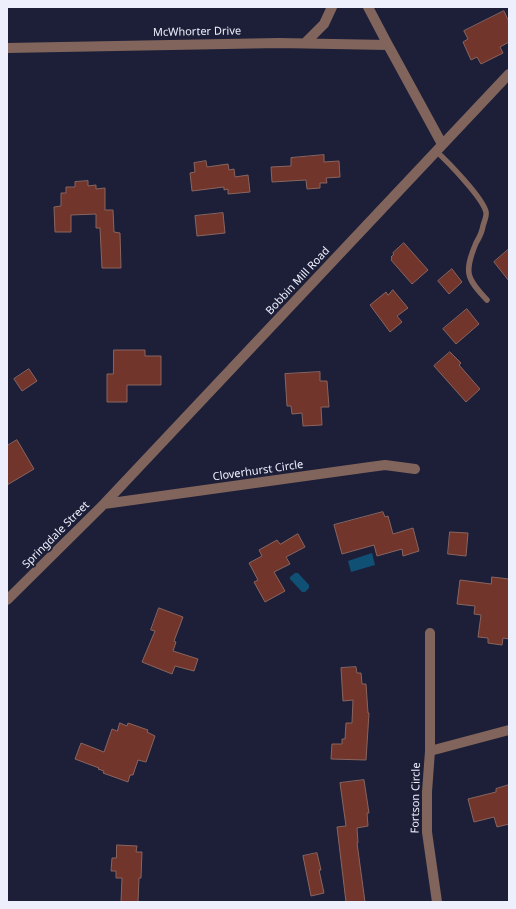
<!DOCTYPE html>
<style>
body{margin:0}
#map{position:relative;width:516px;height:909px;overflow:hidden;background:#1d1f38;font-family:"Noto Sans",sans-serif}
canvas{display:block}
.frame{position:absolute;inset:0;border:8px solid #edeffd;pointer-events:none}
</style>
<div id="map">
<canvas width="516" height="909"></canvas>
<div class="frame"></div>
</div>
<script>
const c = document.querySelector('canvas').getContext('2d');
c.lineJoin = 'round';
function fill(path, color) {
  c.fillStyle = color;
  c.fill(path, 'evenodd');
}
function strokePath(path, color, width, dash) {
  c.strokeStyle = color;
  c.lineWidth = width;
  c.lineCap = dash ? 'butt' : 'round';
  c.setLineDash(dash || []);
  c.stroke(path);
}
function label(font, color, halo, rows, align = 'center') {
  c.font = font + ' "Noto Sans",sans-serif';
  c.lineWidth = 4;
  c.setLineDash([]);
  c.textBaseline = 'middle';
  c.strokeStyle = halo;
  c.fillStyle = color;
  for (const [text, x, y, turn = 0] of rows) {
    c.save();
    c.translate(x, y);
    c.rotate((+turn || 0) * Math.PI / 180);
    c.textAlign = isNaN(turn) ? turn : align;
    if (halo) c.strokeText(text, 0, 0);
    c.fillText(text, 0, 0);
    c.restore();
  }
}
const water = new Path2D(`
 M372,553L375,565L351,572L348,561Z
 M295,573H298L309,585V588L305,592H302L290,579V577Z`);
const building = new Path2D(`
 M504,11L509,22V42L500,47L503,53L481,64L477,57L471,60L463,42L468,39L464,31Z
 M324,155V162L339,161L340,177L326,178L327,183H320V188L307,189L306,180L272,182L271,167L291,166V158Z
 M206,161L207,167L228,164L229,170L234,169L235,177L248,175L250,192L228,194V189L224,190V187L192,191L190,173L195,172L194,163Z
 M88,181V186L96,185V189L105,188V210H113L114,232L120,233L121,268H102L100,228H96V214L71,215V232H55L54,207L61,206V193H66V187H75V182Z
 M223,213L225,233L197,236L195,216Z
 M404,243L428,270L412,284L391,260L392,258L391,257L394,254L393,253Z
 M509,249V281L494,262Z
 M452,269L462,282L449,294L438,281Z
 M393,290L408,308L397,316L402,322L390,332L370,305L386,292L388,295Z
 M467,309L479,324L456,344L443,329Z
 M114,350H145V356H161V385H127V402H107V374H113Z
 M450,352L461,363L459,365L480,389L466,402L434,366Z
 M29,369L37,381L22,391L14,379Z
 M320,372V381H327L329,407H321L322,425L303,426L302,413L292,414L291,406H287L285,374Z
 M17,440L34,469L7,485V446Z
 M383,512L385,517L388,516L393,534L413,528L419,551L403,556L402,549L377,556L374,545L342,554L334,525Z
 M450,532L468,533L466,556L448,554Z
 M298,534L305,547L286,557L290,564L274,572L285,591L265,602L254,582L258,580L249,563L262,556L259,550L277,540L280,544Z
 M492,577L509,579V639L503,638L502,645L488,643V638L478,637L481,615L474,614L475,606L457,604L460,580L491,584Z
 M159,608L183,617L174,641L176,642L173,651L198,659L194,671L175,666L172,674L142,662L155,631L151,630Z
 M356,667L357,673H361L362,684H366L368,713H369L366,760L331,759L332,744H342V739H345L346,723H352L353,700L343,701L341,668Z
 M120,723L127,726L128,723L148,730L147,732L155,736L146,762L138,760L133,775H130L128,782L103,773L104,771L98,769L99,768L75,759L81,743L104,752L112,729L117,731Z
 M364,780L369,813H367L368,826L357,828L358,843H357L365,902H346L337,827L346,826L340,783Z
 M509,785V824L497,827L494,817L474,822L468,799L496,792V789Z
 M117,845L137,846L136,852H142L141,878H139L138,902H121L122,878H116V871H111L112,858H116Z
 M317,853L321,870H319L324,893L311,896L303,856Z`);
const lane = new Path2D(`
 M436,151C448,162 483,198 486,212C487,216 484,222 483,226C482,232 479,238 476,243C464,272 466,278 487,300`);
const street = new Path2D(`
 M368,7L388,45
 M305,43L324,24L332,7
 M7,48L279,43L388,45L442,144
 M104,504L370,467L385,465L415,469
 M7,600L104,504L509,74
 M430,633V751L427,792V832L437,902
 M430,751L509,730`);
const streetNames = [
 ["McWhorter Drive",197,32,-1],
 ["Bobbin Mill Road",298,281,-47],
 ["Cloverhurst Circle",258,471,-8],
 ["Springdale Street",56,535,-45],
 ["Fortson Circle",416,798,-89]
];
fill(water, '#105075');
fill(building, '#71352c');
strokePath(building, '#89655f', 1);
strokePath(lane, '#81655c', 5.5);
strokePath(street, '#81655c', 10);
label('11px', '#edeffd', '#1d1f38', streetNames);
</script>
